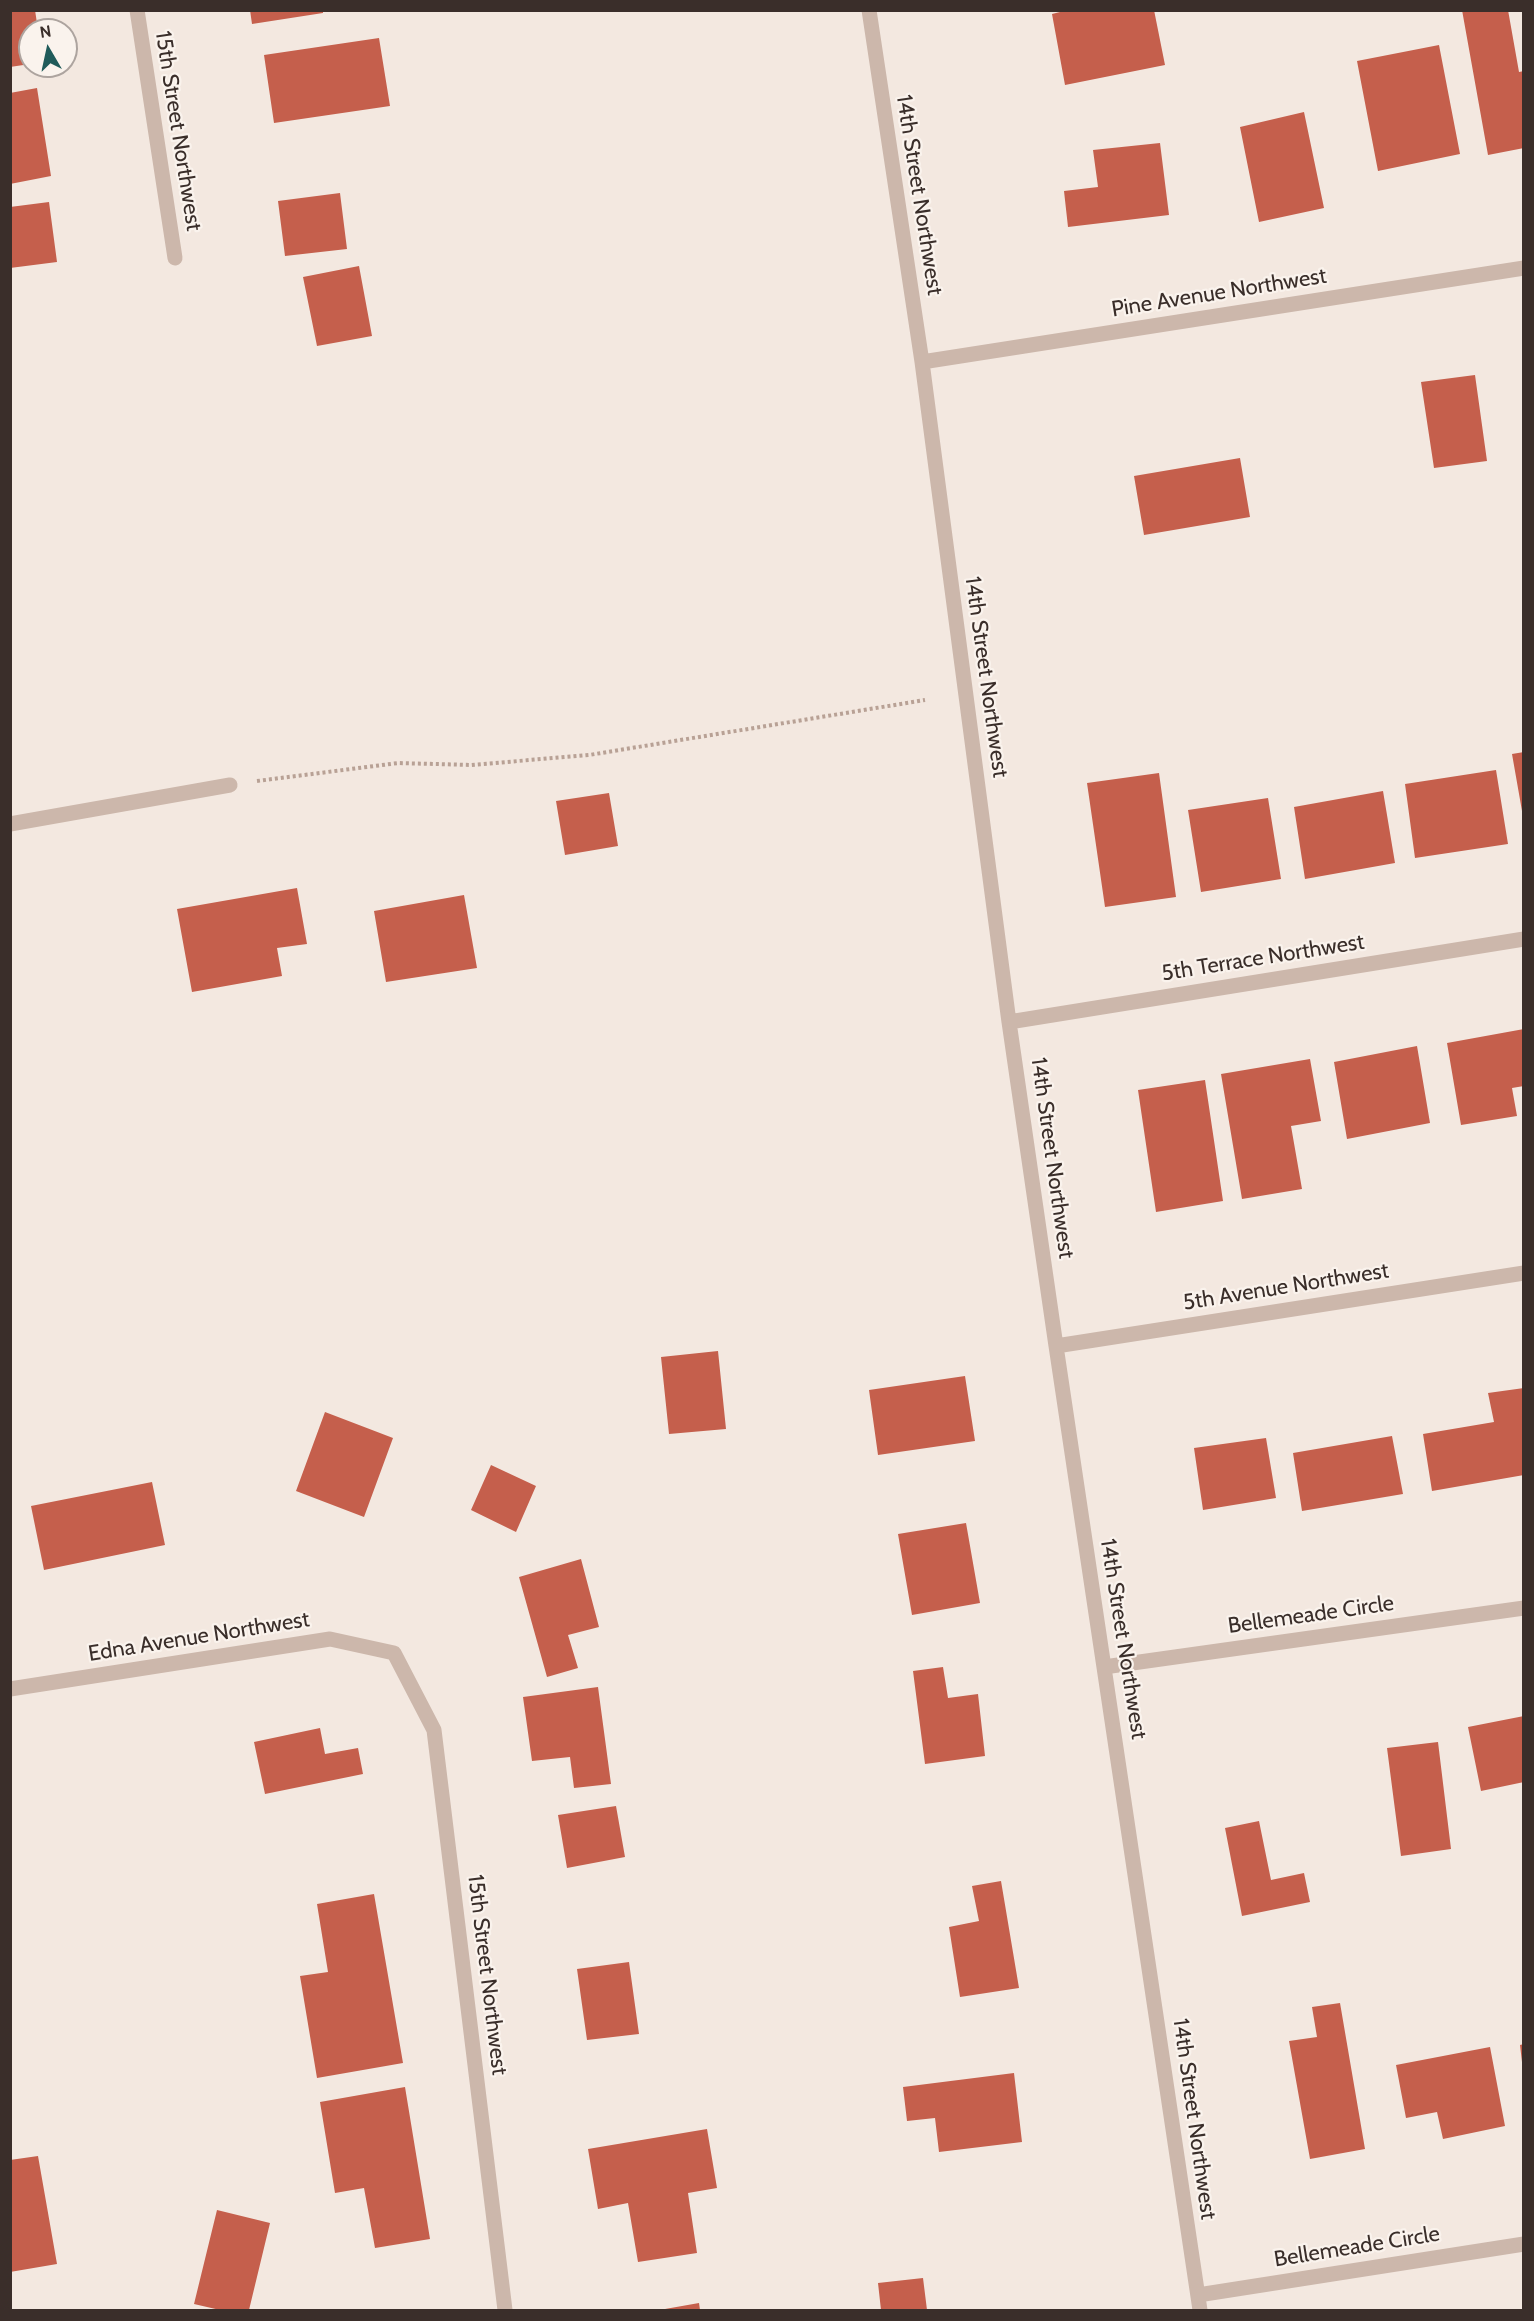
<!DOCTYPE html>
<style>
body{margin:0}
#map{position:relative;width:1534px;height:2321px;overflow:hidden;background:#f3e8e0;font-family:Cabin,sans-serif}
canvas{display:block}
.frame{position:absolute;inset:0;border:12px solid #3a2e2a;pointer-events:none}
.north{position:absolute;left:18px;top:18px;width:60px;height:60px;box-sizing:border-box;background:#faf3ed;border:2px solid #ada49f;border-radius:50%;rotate:351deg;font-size:16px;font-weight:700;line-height:24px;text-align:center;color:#3a2e2a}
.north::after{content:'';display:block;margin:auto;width:21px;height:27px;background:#205b5a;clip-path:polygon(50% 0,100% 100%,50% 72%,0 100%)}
</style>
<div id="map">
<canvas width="1534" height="2321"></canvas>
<div class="frame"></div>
<div class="north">N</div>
</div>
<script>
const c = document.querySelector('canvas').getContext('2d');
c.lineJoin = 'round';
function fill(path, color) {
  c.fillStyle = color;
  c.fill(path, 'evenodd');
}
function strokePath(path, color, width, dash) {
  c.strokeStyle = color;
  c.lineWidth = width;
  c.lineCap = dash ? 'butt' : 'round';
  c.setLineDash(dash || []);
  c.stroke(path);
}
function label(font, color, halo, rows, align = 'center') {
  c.font = font + ' Cabin,sans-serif';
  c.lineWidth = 4.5;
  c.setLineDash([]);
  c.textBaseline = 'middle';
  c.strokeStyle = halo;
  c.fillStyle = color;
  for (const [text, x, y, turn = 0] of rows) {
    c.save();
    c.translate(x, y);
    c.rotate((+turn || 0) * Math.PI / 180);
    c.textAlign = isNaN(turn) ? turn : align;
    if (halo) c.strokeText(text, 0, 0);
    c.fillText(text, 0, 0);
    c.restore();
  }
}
const building = new Path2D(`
 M10,10H35L38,30H30V64L10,67Z
 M250,10H323V13L252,24Z
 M1068,10H1154L1165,65L1065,85L1052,14Z
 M1462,10H1508L1519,72L1524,71V148L1488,155Z
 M379,38L390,106L274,123L264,55Z
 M1439,45L1460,154L1378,171L1357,61Z
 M37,88L51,176L10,184V93Z
 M1304,112L1324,208L1259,222L1240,127Z
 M1160,143L1169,215L1068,227L1064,191L1098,187L1093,150Z
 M340,193L347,249L285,256L278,201Z
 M49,202L57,262L10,268V207Z
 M359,266L372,336L317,346L303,277Z
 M1475,375L1487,461L1434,468L1421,382Z
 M1240,458L1250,517L1144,535L1134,476Z
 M1524,752V811H1522L1512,754Z
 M1496,770L1508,844L1415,858L1405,784Z
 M1159,773L1176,897L1105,907L1087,783Z
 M1383,791L1395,863L1305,879L1294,807Z
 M609,793L618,846L565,855L556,801Z
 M1268,798L1281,879L1201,892L1188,810Z
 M297,888L307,944L277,948L282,976L192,992L177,909Z
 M464,895L477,968L386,982L374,911Z
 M1524,1029V1086L1512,1088L1517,1116L1461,1125L1447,1043Z
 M1417,1046L1430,1123L1347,1139L1334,1062Z
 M1310,1059L1321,1121L1291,1126L1302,1189L1242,1199L1221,1074Z
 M1205,1080L1223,1201L1156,1212L1138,1090Z
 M718,1351L726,1429L669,1434L661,1357Z
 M965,1376L975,1441L878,1455L869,1390Z
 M1524,1388V1475L1432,1491L1423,1434L1494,1422L1488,1393Z
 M325,1412L393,1438L364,1517L296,1491Z
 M1392,1436L1403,1494L1302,1511L1293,1453Z
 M1266,1438L1276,1498L1203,1510L1194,1448Z
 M491,1465L536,1486L516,1532L471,1510Z
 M152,1482L165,1545L44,1570L31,1506Z
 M966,1523L980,1603L912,1615L898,1534Z
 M581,1559L599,1627L568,1635L578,1668L547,1677L519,1577Z
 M943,1667L948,1698L978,1694L985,1756L925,1764L913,1671Z
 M598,1687L611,1784L574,1788L570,1757L532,1761L523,1697Z
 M1524,1716V1782L1481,1791L1468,1727Z
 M320,1728L325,1754L358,1748L363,1774L265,1794L254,1742Z
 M1438,1742L1451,1849L1401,1856L1387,1748Z
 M616,1806L625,1857L567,1868L558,1815Z
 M1259,1821L1271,1880L1304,1873L1310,1902L1242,1916L1225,1828Z
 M1001,1881L1019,1988L960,1997L949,1927L979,1921L972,1886Z
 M374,1894L403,2063L317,2078L300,1976L328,1972L317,1904Z
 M629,1962L639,2034L587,2040L577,1969Z
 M1340,2003L1365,2149L1310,2159L1289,2041L1317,2037L1312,2007Z
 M1524,2044V2062H1522L1520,2045Z
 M1490,2047L1505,2126L1443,2139L1437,2112L1406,2118L1396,2065Z
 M1014,2073L1022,2142L939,2152L935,2118L907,2121L903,2087Z
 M405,2087L430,2239L375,2248L364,2188L335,2193L320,2102Z
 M707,2129L717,2188L688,2193L697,2253L638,2262L628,2203L598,2209L588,2149Z
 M38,2156L57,2264L10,2272V2160Z
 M217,2210L270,2223L249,2310H220L194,2304Z
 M923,2278L927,2310H881L878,2283Z
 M699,2303L700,2310H665V2309Z`);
const path = new Path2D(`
 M257,781L398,763L471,765L589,755L925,700`);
const minor = new Path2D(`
 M137,10L175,258
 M869,10L922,362L1009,1022L1056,1346L1200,2310
 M922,362L1524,268
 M10,824L230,785
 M1009,1022L1524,939
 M1056,1346L1524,1273
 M1104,1667L1524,1608
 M10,1689L330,1639L394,1653L434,1730L505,2310
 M1198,2295L1524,2244`);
const streetNames = [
 ["15th Street Northwest",178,131,81],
 ["14th Street Northwest",919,195,81],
 ["Pine Avenue Northwest",1219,293,-9],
 ["14th Street Northwest",986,677,82],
 ["5th Terrace Northwest",1263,958,-9],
 ["14th Street Northwest",1052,1158,82],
 ["5th Avenue Northwest",1286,1287,-9],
 ["Bellemeade Circle",1311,1615,-8],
 ["Edna Avenue Northwest",199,1637,-9],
 ["14th Street Northwest",1123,1639,81],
 ["15th Street Northwest",487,1975,83],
 ["14th Street Northwest",1194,2119,82],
 ["Bellemeade Circle",1357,2247,-9]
];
fill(building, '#c55f4c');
strokePath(path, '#b8a195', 4, [3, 3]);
strokePath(minor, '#ccb7ab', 15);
label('22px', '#3a2e2a', '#faf3ed', streetNames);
</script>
